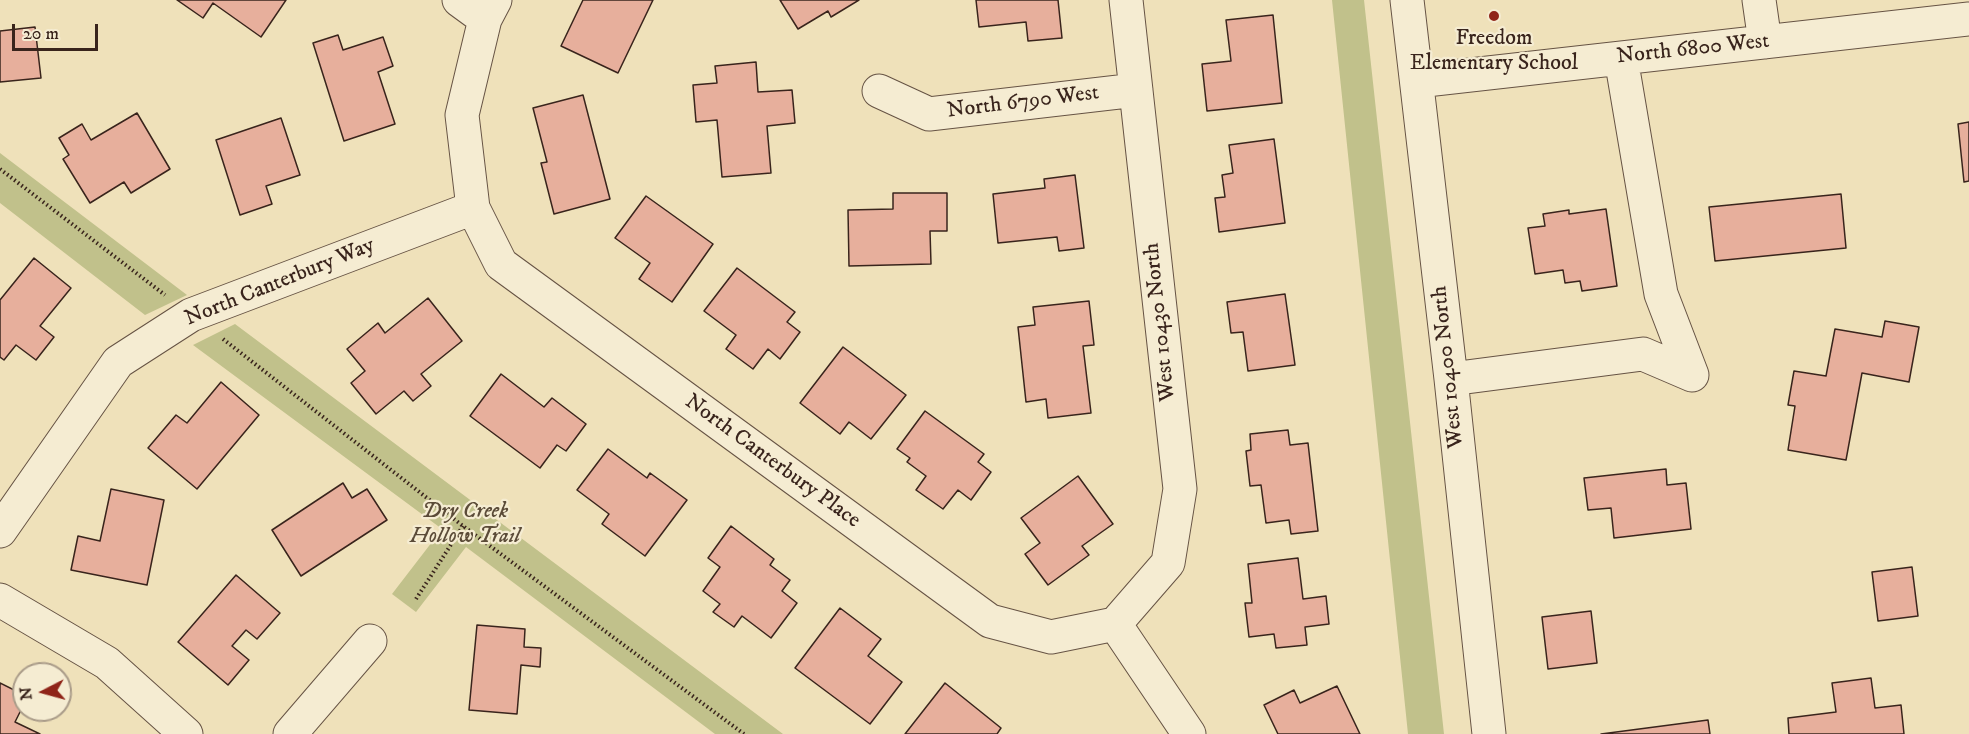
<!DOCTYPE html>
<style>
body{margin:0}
#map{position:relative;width:1969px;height:734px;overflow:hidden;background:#efe1ba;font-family:"IM FELL DW Pica",serif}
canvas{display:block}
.north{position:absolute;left:12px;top:662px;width:60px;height:60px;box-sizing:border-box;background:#f5ecd2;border:2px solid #aa9c89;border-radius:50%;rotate:264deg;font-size:16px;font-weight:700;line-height:24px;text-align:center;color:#39241c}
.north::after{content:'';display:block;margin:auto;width:21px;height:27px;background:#8f2418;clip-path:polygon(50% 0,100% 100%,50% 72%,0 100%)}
.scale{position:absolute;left:12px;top:24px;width:86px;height:27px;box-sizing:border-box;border:3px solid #39241c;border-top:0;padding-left:8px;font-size:18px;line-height:21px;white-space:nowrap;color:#39241c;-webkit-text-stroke:4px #f5ecd2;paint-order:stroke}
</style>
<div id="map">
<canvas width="1969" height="734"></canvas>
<div class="north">N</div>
<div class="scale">20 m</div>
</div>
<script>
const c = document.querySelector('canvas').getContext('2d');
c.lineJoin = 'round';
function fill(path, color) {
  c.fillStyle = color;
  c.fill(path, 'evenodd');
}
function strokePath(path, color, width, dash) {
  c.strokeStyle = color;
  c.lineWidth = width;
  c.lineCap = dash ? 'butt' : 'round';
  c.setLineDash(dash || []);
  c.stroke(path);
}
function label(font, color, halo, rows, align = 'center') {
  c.font = font + ' "IM FELL DW Pica",serif';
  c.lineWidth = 4.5;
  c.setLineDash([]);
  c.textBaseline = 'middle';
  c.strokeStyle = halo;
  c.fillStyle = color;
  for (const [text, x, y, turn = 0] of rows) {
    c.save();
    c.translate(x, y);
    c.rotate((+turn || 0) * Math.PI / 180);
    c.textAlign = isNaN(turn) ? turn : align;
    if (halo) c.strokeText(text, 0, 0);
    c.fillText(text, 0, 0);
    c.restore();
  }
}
const green = new Path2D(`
 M1332,0H1364L1444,734H1408Z
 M0,153L187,295L145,315L0,203Z
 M235,324L783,734H715L466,547L416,612L392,594L442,529L193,345Z`);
const building = new Path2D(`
 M177,0H286L261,37L213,3L203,18Z
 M583,0H653L618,73L561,46Z
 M780,0H859L831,17L828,11L798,29Z
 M976,0H1058L1062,38L1028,41L1026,22L979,27Z
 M1273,15L1282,103L1207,111L1202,64L1231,61L1226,20Z
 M35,27L41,78L0,82V31Z
 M338,35L343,50L383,37L393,66L378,72L395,124L344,141L313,43Z
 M756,62L758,92L792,90L795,123L767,126L771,173L722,177L717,120L696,122L693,85L717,83L715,66Z
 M583,95L610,199L554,214L541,163L547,162L533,108Z
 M137,113L170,169L131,193L124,182L90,203L63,159L69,155L59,138L82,124L91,140Z
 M281,118L300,175L266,186L272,204L240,215L216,140Z
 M1969,122V181L1964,182L1958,124Z
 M1274,139L1285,223L1219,232L1215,198L1225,197L1222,175L1233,173L1229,145Z
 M1075,175L1084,248L1059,251L1057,237L998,243L993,194L1045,188L1044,179Z
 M893,193H947V231H930L931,264L849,266L848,210L893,209Z
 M1841,194L1846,248L1715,261L1709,207Z
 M646,196L713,244L672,302L639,279L650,263L615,238Z
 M1606,209L1617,286L1582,291L1580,281L1565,283L1563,270L1535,274L1528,228L1545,226L1543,214L1569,210V214Z
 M34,258L71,288L40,326L54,337L36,360L16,345L4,360L0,357V300Z
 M737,268L795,312L787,322L800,332L780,359L768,349L753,369L726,349L736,335L704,311Z
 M1285,294L1295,365L1248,371L1243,332L1231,333L1227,302Z
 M428,298L462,341L421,374L431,386L413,401L404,391L376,414L351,383L365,371L347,349L378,323L385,333Z
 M1089,301L1094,345L1083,346L1091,413L1048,418L1046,399L1026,402L1018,327L1035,325L1033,307Z
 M1885,321L1919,327L1909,382L1862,373L1846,460L1788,450L1795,406L1788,405L1794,371L1826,376L1835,329L1882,337Z
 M843,347L906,395L871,439L849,422L840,434L800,403Z
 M501,374L544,407L552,398L586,424L566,451L557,445L540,468L470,416Z
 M221,382L259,415L197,489L148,448L176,415L187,423Z
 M925,411L984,454L978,462L991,472L971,500L958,490L943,509L916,490L926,476L907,462L910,458L897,449Z
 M1288,430L1290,445L1308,443L1318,531L1291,534L1289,520L1266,523L1261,485L1250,486L1246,451L1251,450L1250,434Z
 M608,449L647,478L650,473L687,500L645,556L602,524L609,514L577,490Z
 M1666,469L1667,485L1686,483L1691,529L1614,538L1611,508L1588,510L1584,478Z
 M1078,476L1113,524L1082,546L1089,555L1048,585L1025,554L1040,543L1021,518Z
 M343,483L352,498L367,489L387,520L301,576L272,530Z
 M111,489L164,500L147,585L71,570L78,536L100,541Z
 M731,526L774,559L770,565L790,580L782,591L797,603L771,638L742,616L734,627L713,612L720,604L703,591L720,567L708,558Z
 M1298,558L1303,599L1326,596L1329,624L1305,627L1307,645L1276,648L1274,634L1249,637L1245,603H1252L1248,564Z
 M1912,567L1918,616L1878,621L1872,572Z
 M236,575L280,613L257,639L246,630L232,646L249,660L228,685L178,642Z
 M840,608L881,639L868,656L902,682L870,724L795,668Z
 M1591,611L1597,663L1548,669L1542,617Z
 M477,625L525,629L524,647L541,648L540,667L521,665L517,714L469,710Z
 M1871,678L1875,708L1901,705L1904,734H1789L1788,718L1836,712L1832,683Z
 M0,683L24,695V704L15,722L40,734H0Z
 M945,683L1001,728L997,734H905Z
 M1337,686L1360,734H1278L1264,705L1294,690L1300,703Z
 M1708,720L1710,734H1601Z`);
const path = new Path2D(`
 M0,169L165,295
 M223,339L463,526L744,734
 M416,599L463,526`);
const minor = new Path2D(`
 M459,0L485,19
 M495,0L485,19L462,115L473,208L501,264L990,621L1051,637L1115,624
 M1407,0L1451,379L1489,734
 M1759,0L1765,42
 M1621,58L1661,294L1692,375
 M1417,81L1969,19
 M879,91L929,114L1136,90
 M1451,379L1643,354L1692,375
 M0,531L118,362L191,315L473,208
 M0,600L107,663L186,734
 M1115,624L1168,563L1180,489L1126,0
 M1115,624L1189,734
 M290,734L370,641`);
const markers = [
 [1494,16,6,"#8f2418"]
];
const poiNames = [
 ["Freedom",1494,39],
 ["Elementary School",1494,64]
];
const streetNames = [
 ["North 6800 West",1693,50,-6],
 ["North 6790 West",1023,103,-7],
 ["North Canterbury Way",280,283,-22],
 ["West 10430 North",1161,322,-96],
 ["West 10400 North",1449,367,-96],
 ["North Canterbury Place",772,462,36]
];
const parkNames = [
 ["Dry Creek",465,512],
 ["Hollow Trail",465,537]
];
fill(green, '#c1c18b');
fill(building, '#e7af9c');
strokePath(building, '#39241c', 1.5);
strokePath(minor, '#665344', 35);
strokePath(path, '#39241c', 4, [1.5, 3]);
strokePath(minor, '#f5ecd2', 33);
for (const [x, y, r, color] of markers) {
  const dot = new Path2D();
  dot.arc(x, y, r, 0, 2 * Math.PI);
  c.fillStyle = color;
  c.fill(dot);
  strokePath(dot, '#f5ecd2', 2);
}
label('22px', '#39241c', '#f5ecd2', poiNames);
label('22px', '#39241c', '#f5ecd2', streetNames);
label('italic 22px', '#5b4b38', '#f5ecd2', parkNames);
</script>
